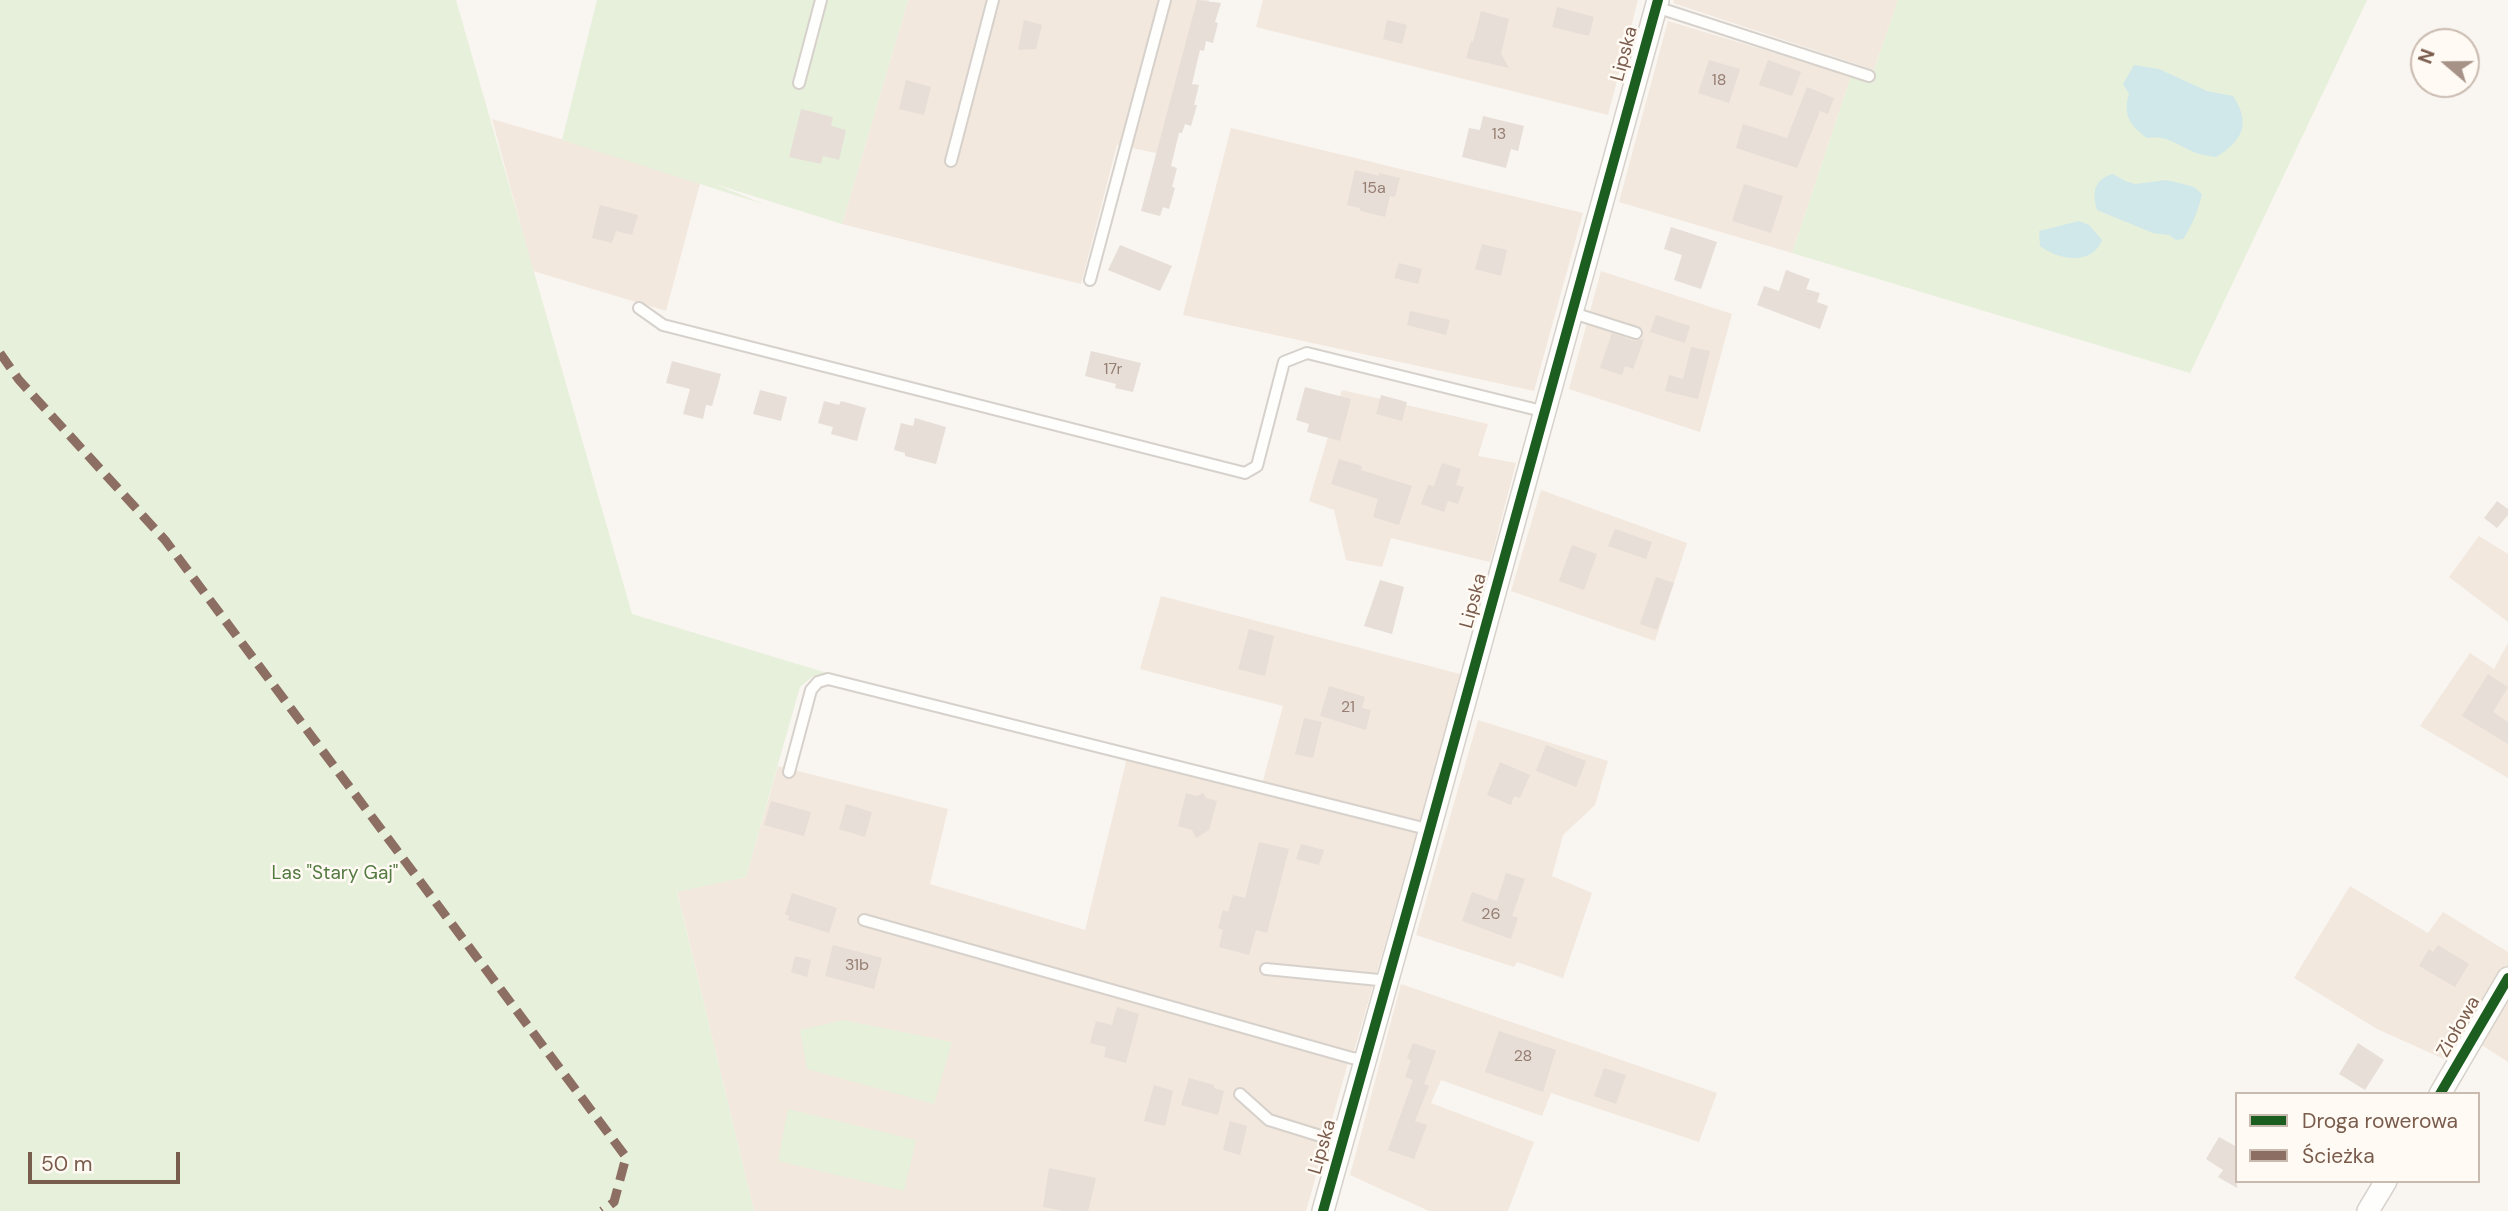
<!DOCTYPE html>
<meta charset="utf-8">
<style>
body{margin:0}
#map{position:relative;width:2508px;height:1211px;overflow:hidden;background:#f9f5f0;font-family:"DM Sans",sans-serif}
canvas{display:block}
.legend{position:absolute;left:2235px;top:1092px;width:245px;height:91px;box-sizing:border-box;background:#fffaf3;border:2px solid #cabbb1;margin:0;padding:9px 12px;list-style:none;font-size:21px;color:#7a5c4d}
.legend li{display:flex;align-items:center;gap:14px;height:35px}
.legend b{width:35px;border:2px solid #cabbb1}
.north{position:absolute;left:2410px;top:28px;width:70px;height:70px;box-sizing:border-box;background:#fffaf3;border:2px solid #cabbb1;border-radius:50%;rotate:290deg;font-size:19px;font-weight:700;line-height:28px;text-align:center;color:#7a5c4d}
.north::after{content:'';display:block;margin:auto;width:24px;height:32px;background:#a69286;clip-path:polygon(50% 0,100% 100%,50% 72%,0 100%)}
.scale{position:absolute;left:28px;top:1152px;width:152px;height:32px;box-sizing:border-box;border:4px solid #7a5c4d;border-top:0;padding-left:9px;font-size:21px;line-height:24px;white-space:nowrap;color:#7a5c4d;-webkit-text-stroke:5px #fffaf3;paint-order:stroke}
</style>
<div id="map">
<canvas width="2508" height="1211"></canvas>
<ul class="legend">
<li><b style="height:9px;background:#1b5e20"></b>Droga rowerowa</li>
<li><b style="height:9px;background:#8d6e63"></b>Ścieżka</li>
</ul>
<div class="north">N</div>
<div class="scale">50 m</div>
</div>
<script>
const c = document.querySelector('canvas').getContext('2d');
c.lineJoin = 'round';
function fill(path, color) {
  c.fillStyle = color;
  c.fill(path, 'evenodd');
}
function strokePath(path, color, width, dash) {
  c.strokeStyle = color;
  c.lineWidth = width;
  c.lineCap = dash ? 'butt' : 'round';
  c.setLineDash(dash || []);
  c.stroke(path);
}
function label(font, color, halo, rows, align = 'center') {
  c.font = font + ' "DM Sans",sans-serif';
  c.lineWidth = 5;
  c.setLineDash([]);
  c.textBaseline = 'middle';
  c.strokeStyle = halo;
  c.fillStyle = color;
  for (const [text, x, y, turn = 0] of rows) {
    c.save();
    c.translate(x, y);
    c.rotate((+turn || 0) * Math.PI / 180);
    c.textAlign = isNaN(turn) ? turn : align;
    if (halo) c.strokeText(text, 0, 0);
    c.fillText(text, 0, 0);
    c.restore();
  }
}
const residential = new Path2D(`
 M908,0H1209L1166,155L1117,145L1081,284L842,224Z
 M1263,0H1638L1608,115L1256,27Z
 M1674,0H1898L1874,70L1673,3Z
 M1668,21L1851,76L1792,253L1619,202Z
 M492,119L701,180L666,311L533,271Z
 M1231,128L1583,213L1534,391L1183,315Z
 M1601,271L1732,314L1700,432L1569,389Z
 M1342,390L1488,424L1478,456L1516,463L1490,562L1391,538L1382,567L1346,560L1334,510L1309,501Z
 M1541,490L1687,543L1655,641L1511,591Z
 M2479,536L2508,554V622L2449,577Z
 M1161,596L1460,674L1459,687L1352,1058L857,911L1348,1063L1306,1211H754L677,891L746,877L778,766L948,809L930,884L1085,930L1127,758L1260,792L1283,706L1140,669Z
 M2508,643V778L2420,726L2470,653L2494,669Z
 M1478,720L1608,761L1595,805L1563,835L1552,876L1592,893L1563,978L1517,962L1514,967L1416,935Z
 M2350,886L2428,933L2443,912L2508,952V969L2453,1063L2377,1029L2294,978Z
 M1401,984L1717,1093L1699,1142L1551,1093L1542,1116L1441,1080L1431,1103L1534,1142L1508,1211H1429L1350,1175Z
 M2508,988V1062L2477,1042Z`);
const green = new Path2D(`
 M0,0H456L632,614L827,673L812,677L800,687L746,877L677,892L754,1211H0Z
 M597,0H908L842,224L715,184L763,204L562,140Z
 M1898,0H2367L2190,373L1792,253L1851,76L1870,82Z
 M843,1020L952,1042L934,1104L807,1069L800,1030Z
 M788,1109L916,1140L904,1191L778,1161Z`);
const water = new Path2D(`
 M2134,65L2159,69L2207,91L2233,96C2251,123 2243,141 2216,157C2209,156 2201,155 2194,152C2177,145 2166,134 2147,138C2131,127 2122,114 2129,94L2123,84Z
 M2113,174L2125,181L2135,184L2166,180L2179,183L2194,187L2202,194C2198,211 2193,224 2183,239L2176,240L2169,235L2153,233L2097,210C2092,192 2094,179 2113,174Z
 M2079,221L2089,225L2102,240C2092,266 2058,260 2040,246L2039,231Z`);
const building = new Path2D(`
 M1197,0L1221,3L1215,22L1218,23L1213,43L1206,41L1204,51L1200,50L1192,84L1199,85L1194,105H1197L1191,126L1185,124L1182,133H1179L1171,166L1177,168L1172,187L1175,188L1169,209L1163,207L1160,216L1141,211Z
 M1557,7L1594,17L1589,36L1552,27Z
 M1481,11L1509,19L1501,54L1509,68L1466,58L1471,41L1473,42Z
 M1024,20L1042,25L1036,49L1018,50Z
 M1387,20L1407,25L1402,44L1383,39Z
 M1709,60L1740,69L1729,103L1698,93Z
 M1768,60L1801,72L1792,96L1759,85Z
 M906,80L931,87L924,115L899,109Z
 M1807,87L1834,98L1828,114L1820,111L1797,168L1736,148L1743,124L1787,138Z
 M801,109L833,117L831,126L846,130L839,160L823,156L821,164L789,157Z
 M1483,116L1524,126L1518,151L1511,149L1506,168L1462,157L1469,128L1480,130Z
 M1355,170L1379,176V173L1400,178L1395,197L1390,196L1385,217L1361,211L1359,208L1347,205Z
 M1744,184L1783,196L1771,233L1732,221Z
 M600,205L638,215L632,235L616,231L612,243L592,238Z
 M1671,227L1717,242L1701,289L1674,280L1682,255L1664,249Z
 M1482,244L1507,250L1501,276L1475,269Z
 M1120,245L1172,266L1160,291L1108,270Z
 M1399,263L1422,269L1418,284L1394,278Z
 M1786,270L1810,279L1806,289L1820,293L1817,302L1828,306L1820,329L1757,305L1764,286L1779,291Z
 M1410,311L1450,320L1446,335L1407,325Z
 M1656,315L1690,326L1685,343L1650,332Z
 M1612,333L1634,341L1644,339L1633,369L1625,366L1622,375L1600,368Z
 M1691,347L1710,351L1698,399L1665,391L1669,375L1683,379Z
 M1091,351L1141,363L1133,392L1115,388L1116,384L1085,376Z
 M672,361L721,374L712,406L706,405L703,419L683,414L690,389L666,383Z
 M1305,387L1351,399L1340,441L1307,432L1309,424L1296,420Z
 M760,390L787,397L781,421L753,414Z
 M1381,395L1407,402L1402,421L1376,414Z
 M824,401L839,405L841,401L866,408L857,441L831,434L833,427L818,423Z
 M915,418L946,427L936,464L905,456V453L894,450L901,423L913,426Z
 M1339,459L1362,466L1361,470L1412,486L1399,525L1373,517L1378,499L1331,484Z
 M1442,463L1461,469L1456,485L1464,487L1458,504L1448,501L1444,512L1421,504L1428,485L1434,486Z
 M2497,501L2508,509V515L2497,528L2484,518Z
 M1615,529L1652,542L1646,559L1608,546Z
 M1572,545L1597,554L1584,590L1559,581Z
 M1656,577L1674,583L1657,630L1640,624Z
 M1380,580L1404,587L1392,634L1364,626Z
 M1249,629L1274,636L1265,676L1238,669Z
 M2488,674L2508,687L2493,712L2508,722V744L2462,716Z
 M1329,686L1365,697L1362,708L1371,710L1366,730L1320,716Z
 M1304,718L1322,722L1313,758L1295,754Z
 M1546,745L1586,761L1576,787L1536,771Z
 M1500,762L1530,775L1520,798L1514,796L1511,805L1487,795Z
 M1186,793L1197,796L1203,793L1206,798L1217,801L1209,830L1196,838L1192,830L1178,826Z
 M771,801L811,812L804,836L764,825Z
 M846,804L872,812L865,837L839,829Z
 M1259,842L1289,849L1267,933L1256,930L1249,955L1219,947L1223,930L1218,928L1223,910L1228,912L1233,895L1245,898Z
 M1301,844L1324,850L1319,865L1296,859Z
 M1506,873L1525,879L1512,916L1518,918L1511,939L1462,921L1472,892L1497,901Z
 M792,893L837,908L829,933L788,920L789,916L785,914Z
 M833,945L882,958L874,989L825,976Z
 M2438,945L2469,964L2455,987L2419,966L2429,949L2433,952Z
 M795,956L811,960L807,977L791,972Z
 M1117,1007L1139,1014L1126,1063L1104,1057L1106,1047L1090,1043L1096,1021L1112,1025Z
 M1499,1031L1556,1050L1543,1092L1485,1072Z
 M1413,1043L1436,1051L1424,1084L1429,1086L1415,1121L1427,1125L1414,1159L1388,1150L1413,1080L1405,1077L1411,1060L1407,1058Z
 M2358,1043L2384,1060L2365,1090L2339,1074Z
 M1604,1068L1626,1075L1616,1104L1594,1096Z
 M1189,1078L1214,1085V1088L1224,1091L1218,1115L1181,1105Z
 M1154,1085L1173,1091L1165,1126L1144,1121Z
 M1230,1121L1247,1126L1240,1155L1223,1150Z
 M2219,1137L2237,1147V1188L2218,1177L2223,1170L2206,1159Z
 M1049,1168L1096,1178L1088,1211H1063L1043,1207Z`);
const service = new Path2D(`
 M1656,7L1869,76
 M799,83L821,0
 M951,161L993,0
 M1090,280L1165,0
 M639,308L663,325L1245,473L1257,466L1284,362L1307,353L1546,412
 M1573,313L1636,333
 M789,772L811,690L818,682L828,679L1431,830
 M864,920L1352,1058L1366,1060
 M1266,969L1389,981
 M1240,1094L1269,1120L1343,1143`);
const minor = new Path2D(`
 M2440,1094L2508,978
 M1323,1211C1437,808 1547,404 1658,0
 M2368,1211L2386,1181`);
const quiet = new Path2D(`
 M0,353L19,380L165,540L626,1157L614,1202L602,1211`);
const cycleway = new Path2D(`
 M2440,1094L2508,978
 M1323,1211C1437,808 1547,404 1658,0`);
const numberNames = [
 ["18",1719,81],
 ["13",1499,135],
 ["15a",1374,189],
 ["17r",1113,370],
 ["21",1348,708],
 ["26",1491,915],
 ["31b",857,966],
 ["28",1523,1057]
];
const streetNames = [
 ["Lipska",1625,54,-75],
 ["Lipska",1474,601,-75],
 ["Ziołowa",2459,1027,-60],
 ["Lipska",1323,1147,-74]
];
const parkNames = [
 ["Las \"Stary Gaj\"",335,874]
];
fill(residential, '#f2e8de');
fill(green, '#e7f0db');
fill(water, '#d0e8ea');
fill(building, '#e6ded7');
strokePath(service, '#d7d1cb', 14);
strokePath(minor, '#d7d1cb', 24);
strokePath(service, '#fefefd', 10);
strokePath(minor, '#fefefd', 21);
strokePath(quiet, '#8d6e63', 9, [18, 9]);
strokePath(cycleway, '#1b5e20', 10);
label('16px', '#977e72', null, numberNames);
label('19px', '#7a5c4d', '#fffaf3', streetNames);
label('19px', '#537a41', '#fffaf3', parkNames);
</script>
